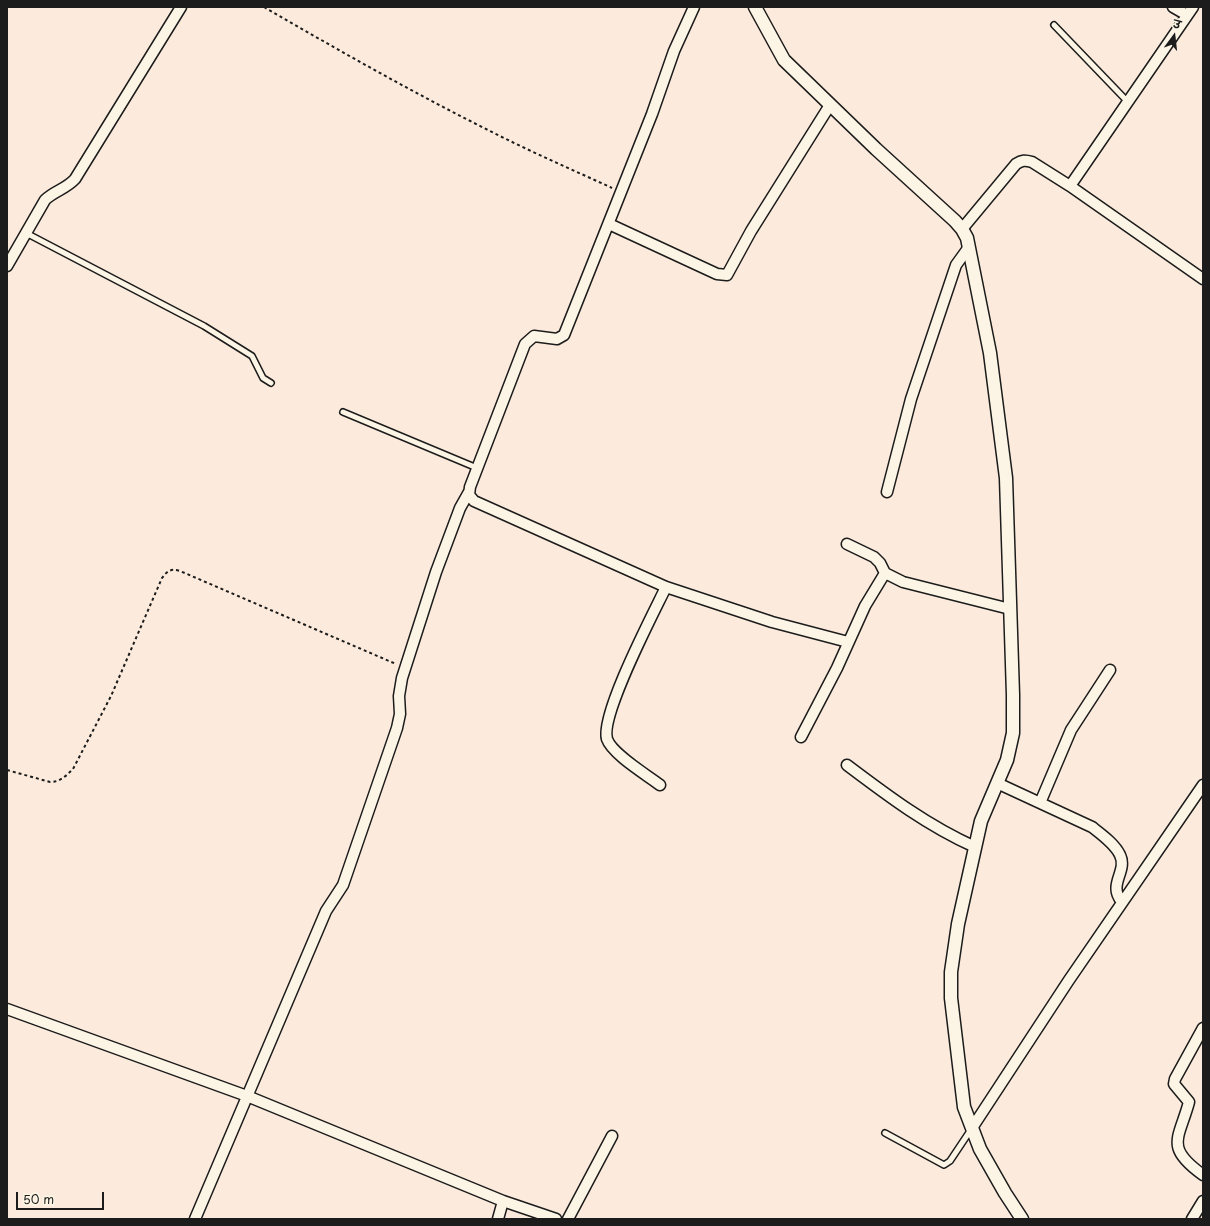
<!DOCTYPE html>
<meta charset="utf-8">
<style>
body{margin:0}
#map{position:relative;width:1210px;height:1226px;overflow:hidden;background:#fcebdc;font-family:"Playpen Sans","Playpen Sans Deva",sans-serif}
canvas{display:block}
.frame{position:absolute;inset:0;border:8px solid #1c1c1c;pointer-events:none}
.north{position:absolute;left:1154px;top:16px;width:40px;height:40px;-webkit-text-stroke:3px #fcf5e5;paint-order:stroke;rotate:15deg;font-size:11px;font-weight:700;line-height:16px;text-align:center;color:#1c1c1c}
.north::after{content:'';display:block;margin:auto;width:14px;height:18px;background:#1c1c1c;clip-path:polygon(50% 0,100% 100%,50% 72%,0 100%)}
.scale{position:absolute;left:16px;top:1192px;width:88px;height:18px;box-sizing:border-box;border:2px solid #1c1c1c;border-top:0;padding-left:5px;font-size:12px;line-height:14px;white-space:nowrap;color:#1c1c1c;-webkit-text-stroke:3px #fcf5e5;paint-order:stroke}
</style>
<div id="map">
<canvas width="1210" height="1226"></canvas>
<div class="frame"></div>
<div class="north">उ</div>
<div class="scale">50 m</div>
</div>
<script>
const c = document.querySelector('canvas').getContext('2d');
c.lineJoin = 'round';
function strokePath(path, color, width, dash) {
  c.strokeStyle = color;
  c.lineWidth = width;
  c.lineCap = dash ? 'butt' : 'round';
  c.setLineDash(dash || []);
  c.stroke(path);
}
const path = new Path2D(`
 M264,7C338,50 412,92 488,130C529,151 571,169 612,188
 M7,770L50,782C60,782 66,776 73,769L111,696L162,578C167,571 171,568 180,571L396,664`);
const service = new Path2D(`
 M1054,25L1127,101
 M26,233L204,326L252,356L263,378L271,383
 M343,412L477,468
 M885,1133L944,1165L950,1161L972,1128`);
const minor = new Path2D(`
 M694,7L674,51L652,114L564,335L557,339L534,336L525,344L470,487L469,495L474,501L666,587L772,622L848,642
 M1173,7L1187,15
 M1070,186L1193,7
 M609,224L717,274L727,275L751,231L830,105
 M962,229L1016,164C1022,160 1025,160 1032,162L1070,186L1203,279
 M7,266L45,200C54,191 66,189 75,179L181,7
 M887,492L911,399L956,265L969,247
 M847,544L874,557L880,563L885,573L903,582L1010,609
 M801,737L837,668L865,606L885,573
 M847,765C888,796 928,826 975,847
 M997,783L1092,827C1101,834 1115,844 1120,855C1128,872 1107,884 1122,902
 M660,785C647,775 612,754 607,739C600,715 653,614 666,587
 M1040,803L1071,730L1110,670
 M7,1009L247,1096L503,1201L556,1219
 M1203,1028L1175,1079L1174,1084L1189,1102C1179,1139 1164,1147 1203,1175
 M972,1128L1069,980L1203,785
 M195,1219L326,911L343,885L397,728L400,714L399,696L402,678L436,572L460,508L469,492
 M498,1219L503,1201
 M568,1219L612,1136
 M1192,1219L1203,1201`);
const tertiary = new Path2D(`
 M755,7L784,60L876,149L955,221L962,229L967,238L990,353L1006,478L1013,695V733L1007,760L981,821L958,924L951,972V998L964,1107L980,1149L1005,1193L1022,1219`);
strokePath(service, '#1c1c1c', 8);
strokePath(minor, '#1c1c1c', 13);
strokePath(tertiary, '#1c1c1c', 15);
strokePath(path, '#1c1c1c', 2, [3, 3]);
strokePath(service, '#fcf5e5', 5);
strokePath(minor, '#fcf5e5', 10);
strokePath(tertiary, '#fcf5e5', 12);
</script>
